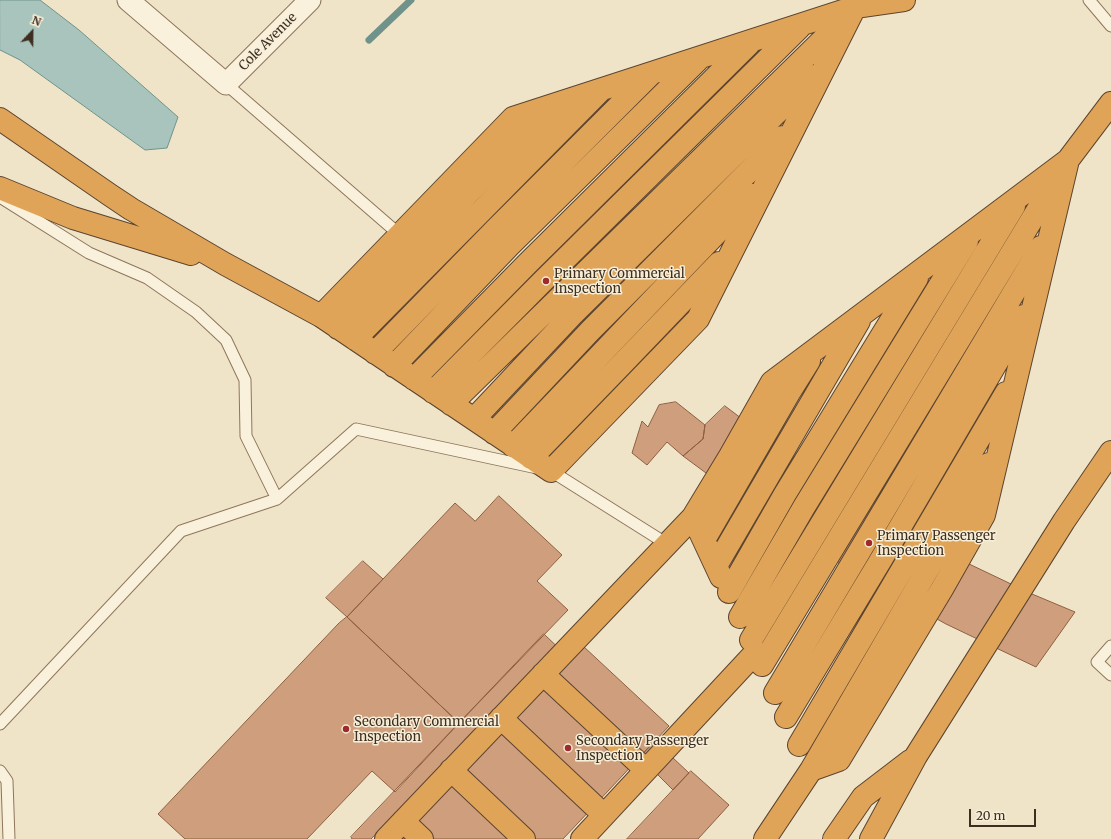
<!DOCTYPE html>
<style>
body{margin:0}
#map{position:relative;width:1111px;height:839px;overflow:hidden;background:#f0e4c8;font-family:Merriweather,serif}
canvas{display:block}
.north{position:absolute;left:12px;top:12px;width:40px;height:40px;-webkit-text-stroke:3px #f7eed8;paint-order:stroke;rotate:22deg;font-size:11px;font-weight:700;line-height:16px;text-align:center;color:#3d2e20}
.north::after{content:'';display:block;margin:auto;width:14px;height:18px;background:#3d2e20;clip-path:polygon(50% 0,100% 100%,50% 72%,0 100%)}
.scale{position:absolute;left:969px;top:809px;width:67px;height:18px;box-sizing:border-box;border:2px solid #3d2e20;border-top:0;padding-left:5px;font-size:12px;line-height:14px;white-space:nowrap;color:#3d2e20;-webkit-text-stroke:3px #f7eed8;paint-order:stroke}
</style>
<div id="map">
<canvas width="1111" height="839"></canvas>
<div class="north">N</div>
<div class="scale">20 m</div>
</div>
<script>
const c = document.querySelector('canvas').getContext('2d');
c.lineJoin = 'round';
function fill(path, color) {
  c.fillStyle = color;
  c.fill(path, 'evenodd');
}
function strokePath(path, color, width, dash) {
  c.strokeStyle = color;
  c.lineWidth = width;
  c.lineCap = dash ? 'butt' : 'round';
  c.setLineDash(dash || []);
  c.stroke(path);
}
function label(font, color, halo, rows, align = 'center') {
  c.font = font + ' Merriweather,serif';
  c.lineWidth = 3;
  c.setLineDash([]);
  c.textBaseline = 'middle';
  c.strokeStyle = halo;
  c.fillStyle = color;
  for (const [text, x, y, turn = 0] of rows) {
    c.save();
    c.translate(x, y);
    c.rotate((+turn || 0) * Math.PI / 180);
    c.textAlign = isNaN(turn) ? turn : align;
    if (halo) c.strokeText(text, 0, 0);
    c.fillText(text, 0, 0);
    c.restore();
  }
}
const water = new Path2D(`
 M0,0H40L79,30L178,117L167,148L145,150L20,60L0,50Z`);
const stream = new Path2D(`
 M369,40L411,0`);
const building = new Path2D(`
 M676,402L705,425L703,439L683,456L667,442L647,465L632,453L642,421L648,427L659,405Z
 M725,406L807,468L882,515L967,563L1032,594L1075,612L1036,667L946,624L861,577L775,524L683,456L703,439L705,425Z
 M499,496L562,555L537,581L568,610L459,723L347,617L455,503L475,521Z
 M363,561L383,579L347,617L326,598Z
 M347,617L459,723L395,792L372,771L307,839H185L158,814L339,623Z
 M544,634L570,659L538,664L482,722L497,737L465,741L371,839H352L351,837Z
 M583,646L669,726L563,839H400Z
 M655,741L689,773L673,790L640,757Z
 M691,771L729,805L698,839H627Z`);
const lane = new Path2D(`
 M1089,0L1111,26
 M226,84L400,235
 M0,197L89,253L147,278L196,312L226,340L245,380L246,436L277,499
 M1111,646L1097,662L1111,675
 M0,724L181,531L277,499L356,429L551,471L667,544
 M0,771L7,781L9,839`);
const street = new Path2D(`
 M128,0L226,84L310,0`);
const highway = new Path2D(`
 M0,119L110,195L131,209L225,264L321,316L551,471L698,319L855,7
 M0,188L73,218L191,254
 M321,316L513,118L855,7L904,0
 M338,328L468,193L554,107
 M355,339L600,91
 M375,353L496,229L650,75
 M394,366L510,245L697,61
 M414,379L527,264L749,44
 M433,392L542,282L799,28
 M451,404L843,20
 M474,419L572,315L814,76
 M494,433L590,331L783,137
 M513,446L753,195
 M531,458L623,363L719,263
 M693,517L721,577
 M704,540L789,393L809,361
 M716,566L859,321
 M729,592L785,494L917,278
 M740,617L804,507L967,241
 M751,640L1014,206
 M762,665L1068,160L1111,103
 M543,674L646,770
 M775,693L1041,247
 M786,717L882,558L1024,316
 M501,718L604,815
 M799,745L1006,393
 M451,770L524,839
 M811,770L839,760L942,589L984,515L1068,160
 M403,821L422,839
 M386,839L693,517L730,456L772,382L1068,160
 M582,839L756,652
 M765,839L811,770L989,464
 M834,839L863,797L910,761
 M871,839L916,756L1064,521L1111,452`);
const markers = [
 [546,281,4,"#9e2a2b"],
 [869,543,4,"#9e2a2b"],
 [346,729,4,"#9e2a2b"],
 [568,748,4,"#9e2a2b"]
];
const streetNames = [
 ["Cole Avenue",268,42,-45]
];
const poiNames = [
 ["Primary Commercial",554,274],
 ["Inspection",554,289],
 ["Primary Passenger",877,536],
 ["Inspection",877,551],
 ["Secondary Commercial",354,722],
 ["Inspection",354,737],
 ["Secondary Passenger",576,741],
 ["Inspection",576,756]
];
fill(water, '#a9c4bc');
strokePath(water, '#6f938a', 1);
strokePath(stream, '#6f938a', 7);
fill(building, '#cf9f7d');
strokePath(building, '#8d5f41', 1);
strokePath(lane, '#8d765c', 13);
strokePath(street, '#8d765c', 23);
strokePath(highway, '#5b4430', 24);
strokePath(lane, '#faf1dc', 11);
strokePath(street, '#faf1dc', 21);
strokePath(highway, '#e0a458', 22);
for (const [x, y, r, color] of markers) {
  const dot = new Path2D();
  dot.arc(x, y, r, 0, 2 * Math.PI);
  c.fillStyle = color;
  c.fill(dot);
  strokePath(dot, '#f7eed8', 1.5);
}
label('13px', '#3d2e20', '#f7eed8', streetNames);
label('13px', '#3d2e20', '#f7eed8', poiNames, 'left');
</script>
